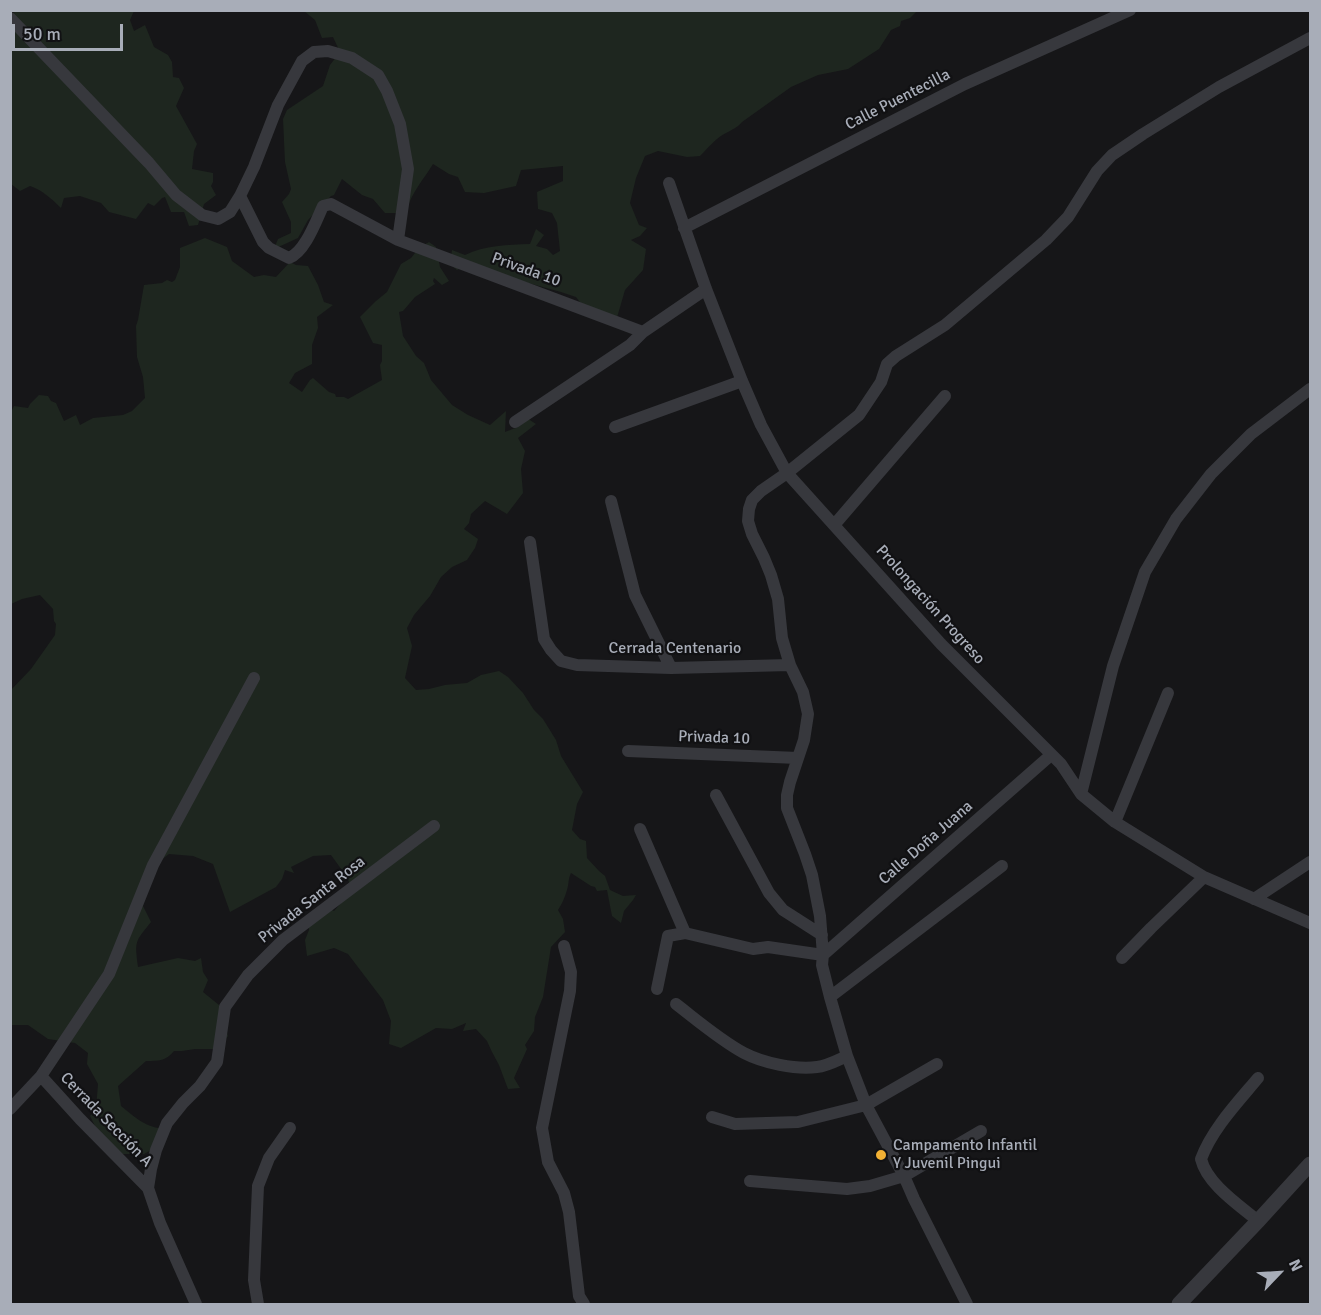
<!DOCTYPE html>
<meta charset="utf-8">
<style>
body{margin:0}
#map{position:relative;width:1321px;height:1315px;overflow:hidden;background:#161618;font-family:Signika,sans-serif}
canvas{display:block}
.frame{position:absolute;inset:0;border:12px solid #a8adb8;pointer-events:none}
.north{position:absolute;left:1249px;top:1243px;width:60px;height:60px;-webkit-text-stroke:4px #111113;paint-order:stroke;rotate:65deg;font-size:16px;font-weight:700;line-height:24px;text-align:center;color:#a8adb8}
.north::after{content:'';display:block;margin:auto;width:21px;height:27px;background:#a8adb8;clip-path:polygon(50% 0,100% 100%,50% 72%,0 100%)}
.scale{position:absolute;left:12px;top:24px;width:111px;height:27px;box-sizing:border-box;border:3px solid #a8adb8;border-top:0;padding-left:8px;font-size:18px;line-height:21px;white-space:nowrap;color:#a8adb8;-webkit-text-stroke:4px #111113;paint-order:stroke}
</style>
<div id="map">
<canvas width="1321" height="1315"></canvas>
<div class="frame"></div>
<div class="north">N</div>
<div class="scale">50 m</div>
</div>
<script>
const c = document.querySelector('canvas').getContext('2d');
c.lineJoin = 'round';
function fill(path, color) {
  c.fillStyle = color;
  c.fill(path, 'evenodd');
}
function strokePath(path, color, width, dash) {
  c.strokeStyle = color;
  c.lineWidth = width;
  c.lineCap = dash ? 'butt' : 'round';
  c.setLineDash(dash || []);
  c.stroke(path);
}
function label(font, color, halo, rows, align = 'center') {
  c.font = font + ' Signika,sans-serif';
  c.lineWidth = 4.5;
  c.setLineDash([]);
  c.textBaseline = 'middle';
  c.strokeStyle = halo;
  c.fillStyle = color;
  for (const [text, x, y, turn = 0] of rows) {
    c.save();
    c.translate(x, y);
    c.rotate((+turn || 0) * Math.PI / 180);
    c.textAlign = isNaN(turn) ? turn : align;
    if (halo) c.strokeText(text, 0, 0);
    c.fillText(text, 0, 0);
    c.restore();
  }
}
const green = new Path2D(`
 M20,10L134,11L130,20L134,31L145,25L154,47L168,55L172,62L173,77L179,78L184,88L176,106L197,144L194,151L192,169L213,173V182L211,186L216,195L204,204L198,225L189,226L184,212H171L165,197L162,198L154,206L148,203L136,219L109,212L101,203L80,196L64,198L61,208C52,199 42,190 30,186L20,191L11,184L10,14Z
 M304,11H917L910,18L901,21L900,26L891,30L879,49L848,69L818,75L791,87L742,122C737,128 733,129 726,133C716,138 708,148 700,156L687,157L658,151L645,156L636,178L630,203L639,225L647,228L640,236L631,240L646,249L643,270L625,290L616,321L588,313L576,297L561,292L466,266L457,270L450,264L452,250L465,255C485,245 507,245 530,244L536,229L544,235L536,246L547,249L553,255L560,251L557,223L552,213L538,209L537,192L563,181V166L521,170L516,186L484,193L465,192L458,177L449,174L433,164C424,179 412,192 407,209L397,213H385L373,199L362,195L342,179L334,195L331,196L308,220L298,238L274,249L278,239L291,233V222L282,202L289,194L291,189L285,162L283,119L287,110L323,86L330,65L340,52L333,37L322,38L315,20Z
 M205,238L227,247L232,261L254,277L264,275L276,277L290,262L296,265L308,266L318,285L324,302L333,305L317,317L318,328L312,345V364L295,373L289,383L302,392L310,380L313,378L329,392L335,394L336,397H344L348,399L382,380L380,365L382,361V345L373,343L360,317L376,301L387,292L401,264L411,258L419,248L429,242L436,247L440,267L449,281L442,285L434,278L433,281L435,284L415,297L403,311L399,312L403,336L416,356L424,363L431,380L452,405L468,415L490,425L506,411L505,432L518,427L525,417L536,424L518,438L525,451L521,469L523,493L507,514L485,501L471,514L469,523L464,529L478,539L475,548L467,560L452,567L441,577L430,596L414,615L407,628L412,646L405,678L416,690L429,689L445,685L467,683L481,675L499,671L508,677L523,693L534,710L543,719L556,740L561,756L583,792L577,804L572,830L580,839L586,841L587,858L599,871L605,876L610,890L623,896L636,895L633,900L624,911L621,923L612,916L607,890L597,891L595,887L591,886L571,873C568,879 569,884 567,890C565,897 562,904 558,910L563,919L565,932L551,947L543,997L535,1017L534,1031L525,1045L527,1049L514,1078L520,1088L508,1089L499,1065L492,1052L487,1041L476,1029L463,1031L466,1023L452,1029L436,1028L401,1048L389,1044L391,1021L383,1000L348,954L334,948L307,956L305,940L309,930V920L328,908L334,911L341,903L349,882L347,877L331,855L313,856L291,867L294,873L285,870L282,879L276,887L230,912L213,864L193,856L169,854L153,866L143,906L151,922C134,943 135,941 138,967L178,958L195,961L201,958L203,972L208,980L203,992L219,1005L228,1036L218,1049H195L182,1051H174C166,1061 159,1061 146,1061L118,1086L121,1106C138,1120 148,1129 170,1129L155,1148L144,1154H109L90,1116L96,1109L98,1084L87,1064L88,1053L75,1043L48,1039L28,1025H11V690L31,669L55,635L56,624L54,621L53,609L40,595L22,599L11,604L10,414L14,406L28,408L30,404L39,395L48,396L51,401L56,403L64,421L76,415L80,425L93,418L123,415L132,411L145,398L143,377L137,357L136,326L138,320L144,285L162,283L167,280L172,282L175,280L180,267V248Z`);
const minor = new Path2D(`
 M10,18L149,163L176,195L202,215L218,219L230,212L240,196L254,167L278,105L302,61L314,52L328,51L352,58L378,75L387,91L400,124L408,169L398,240
 M669,183L706,289L742,381L761,425L787,473L941,644L1061,764L1081,794L1115,822L1204,877L1310,923
 M240,196L263,242L269,248L289,258C305,252 316,221 323,206L331,204L398,240L643,332
 M684,228L965,84L1130,10
 M515,422L630,345L643,332L706,289
 M615,427L742,381
 M611,501L635,595L671,668
 M835,524L945,396
 M530,542L544,639L551,650L561,661L577,665L671,668L790,665
 M628,751L798,758
 M1081,794L1113,666L1145,572L1176,519L1211,474L1251,434L1310,389
 M716,795L769,893L783,910L822,935
 M1115,822L1168,693
 M640,829L685,933L753,949L768,947L823,955L1051,755
 M1254,899L1310,862
 M564,946L571,972L570,991L542,1128L548,1162L564,1193L569,1212L579,1296L584,1304
 M1122,958L1151,928L1204,877
 M657,989L668,936L685,933
 M830,997L1002,866
 M676,1004C698,1021 720,1040 744,1053C763,1063 796,1070 817,1067C827,1066 838,1060 847,1056
 M41,1076L80,1119L148,1188
 M1258,1078C1238,1102 1212,1129 1201,1159C1207,1184 1239,1205 1258,1221
 M10,1109L41,1076L109,974L153,865L254,678
 M712,1117L735,1124L798,1122L866,1105L937,1064
 M750,1181L847,1189L870,1186L904,1176L981,1131
 M196,1304L160,1223L148,1188L151,1169L156,1150L167,1123L183,1103L200,1086L217,1062L225,1007L248,975L283,940L434,826
 M258,1304L254,1280L258,1186L269,1158L290,1128
 M967,1304L914,1199L904,1176L866,1105L847,1056L830,997L822,965L823,955L820,916L812,875L805,854L787,808V795L790,782L804,740L808,714L803,692L790,665L782,638L778,599L771,575L764,558L752,534L748,521L749,509L752,500L761,491L787,473L859,415L881,382L887,364L896,356L945,325L1046,240L1068,217L1097,171L1112,155L1143,134L1219,87L1310,38`);
const tertiary = new Path2D(`
 M1179,1304L1258,1221L1310,1164`);
const markers = [
 [881,1155,6,"#f2b134"]
];
const streetNames = [
 ["Calle Puentecilla",898,100,-27],
 ["Privada 10",526,270,20],
 ["Prolongación Progreso",930,605,48],
 ["Cerrada Centenario",675,649],
 ["Privada 10",714,738,2],
 ["Calle Doña Juana",926,843,-41],
 ["Privada Santa Rosa",312,900,-38],
 ["Cerrada Sección A",106,1120,46]
];
const poiNames = [
 ["Campamento Infantil",893,1146],
 ["Y Juvenil Pingui",893,1164]
];
fill(green, '#1e261f');
strokePath(minor, '#37383d', 12);
strokePath(tertiary, '#37383d', 15);
for (const [x, y, r, color] of markers) {
  const dot = new Path2D();
  dot.arc(x, y, r, 0, 2 * Math.PI);
  c.fillStyle = color;
  c.fill(dot);
  strokePath(dot, '#111113', 2);
}
label('16px', '#a8adb8', '#111113', streetNames);
label('16px', '#a8adb8', '#111113', poiNames, 'left');
</script>
